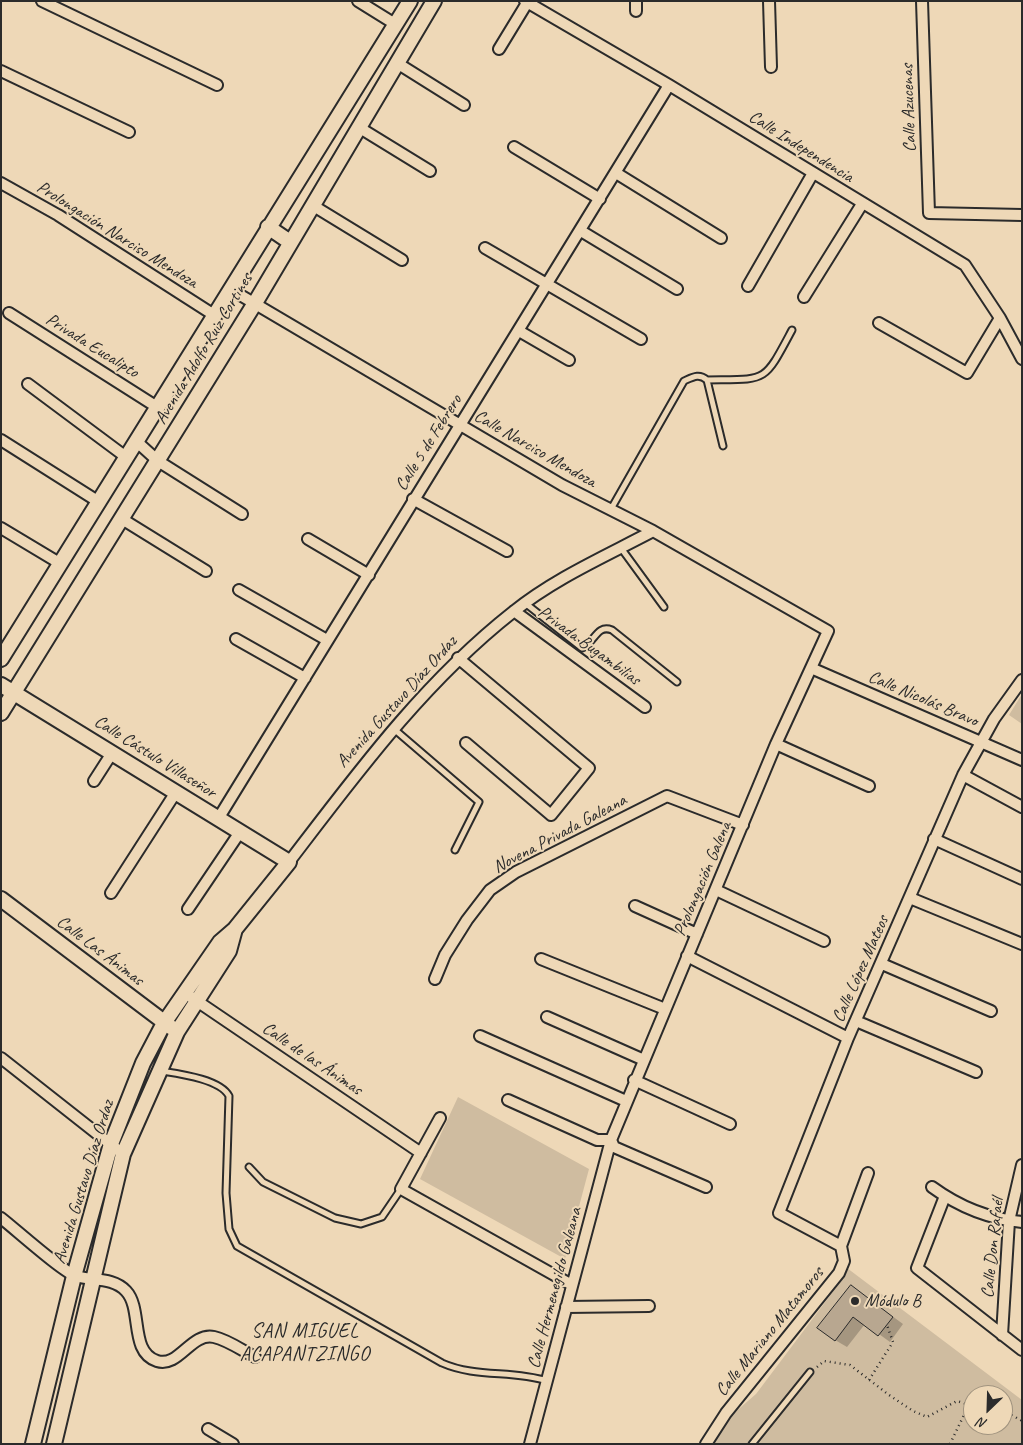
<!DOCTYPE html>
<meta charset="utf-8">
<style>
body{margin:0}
#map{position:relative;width:1023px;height:1445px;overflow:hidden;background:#eed8b7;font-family:Caveat,sans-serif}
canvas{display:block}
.frame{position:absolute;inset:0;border:2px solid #2b2b2b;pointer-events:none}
.north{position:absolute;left:963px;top:1385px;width:50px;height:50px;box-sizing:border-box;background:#eed8b7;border:1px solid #a0937f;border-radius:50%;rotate:204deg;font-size:14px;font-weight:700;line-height:20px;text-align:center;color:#2b2b2b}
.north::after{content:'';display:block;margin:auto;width:18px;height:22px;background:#2b2b2b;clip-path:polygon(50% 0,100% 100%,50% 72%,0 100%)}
</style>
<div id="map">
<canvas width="1023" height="1445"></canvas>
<div class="frame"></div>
<div class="north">N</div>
</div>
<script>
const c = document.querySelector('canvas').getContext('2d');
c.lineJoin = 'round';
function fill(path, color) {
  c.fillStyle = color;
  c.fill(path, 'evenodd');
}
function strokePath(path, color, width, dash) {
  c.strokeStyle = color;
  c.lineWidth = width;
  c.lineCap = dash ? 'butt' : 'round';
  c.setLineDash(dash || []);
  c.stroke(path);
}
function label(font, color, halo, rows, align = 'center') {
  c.font = font + ' Caveat,sans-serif';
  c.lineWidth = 4;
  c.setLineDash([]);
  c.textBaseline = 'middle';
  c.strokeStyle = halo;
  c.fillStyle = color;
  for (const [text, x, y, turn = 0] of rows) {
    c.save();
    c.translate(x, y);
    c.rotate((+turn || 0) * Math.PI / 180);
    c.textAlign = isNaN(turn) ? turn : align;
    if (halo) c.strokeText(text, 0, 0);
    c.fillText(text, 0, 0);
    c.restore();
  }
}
const green = new Path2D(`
 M1022,694V724L1009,715Z
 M458,1097L589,1169L565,1259L420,1179Z
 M847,1268L1022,1400V1444H711L725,1421L756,1394L838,1285ZM973,1395H1003V1425H973Z`);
const shadow = new Path2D(`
 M851,1286L903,1324L890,1342L865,1324L847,1347L835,1340Z`);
const building = new Path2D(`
 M851,1285L893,1317L878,1336L853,1317L835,1341L817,1328Z`);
const path = new Path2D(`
 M817,1367L824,1361L850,1365L889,1395L913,1411L927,1417L957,1401L973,1406
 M869,1380L893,1342L887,1325
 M1003,1410L1022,1421
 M950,1444L964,1415L973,1408`);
const service = new Path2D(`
 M707,380C768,379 763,384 792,330
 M611,509L684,381C693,377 699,373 707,380L723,446
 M621,548L664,607
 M525,603L582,648C595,643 596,624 612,630L677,682
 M394,729L479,802L455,850
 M161,1071C180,1074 220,1079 229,1096L226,1193L229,1229L237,1246L442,1363C476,1378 512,1370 547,1381
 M249,1167L263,1182L335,1218L361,1224L382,1217L401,1189
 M752,1444L810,1372`);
const minor = new Path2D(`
 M42,1L217,85
 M358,1L395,24
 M525,1L669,85L965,265L1000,318L1022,359
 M636,1V11
 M769,1L771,67
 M922,1L929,213L1022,215
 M499,49L527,3
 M397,63L464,105
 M1,71L129,132
 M360,128L430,171
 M514,147L600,199
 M616,173L721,238
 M1,183L58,215L214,315
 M312,205L402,260
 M581,231L677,289
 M485,248L641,339
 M748,286L813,173
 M230,289L562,485L653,531L828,631L776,744L611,1140L530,1444
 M804,297L862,204
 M9,313L157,407
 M879,323L967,373L1000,318
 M519,331L569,360
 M28,384L126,457
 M1,440L99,502
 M136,441L158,461L242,514
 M413,499L507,551
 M122,519L206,571
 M1,528L61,564
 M308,539L369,575
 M239,590L327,640
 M514,611L645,707
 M236,639L305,678
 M458,658L589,768L551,815L466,743
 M811,668L1022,760
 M776,744L869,786
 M963,775L1022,807
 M94,781L112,753
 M218,819L669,85
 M934,839L1022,879
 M289,862C357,773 424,682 513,612C555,578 606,556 653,531
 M716,890L824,941
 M111,893L176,792
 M910,898L1022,944
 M635,906L697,934
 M188,909L240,832
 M687,956L848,1038
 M541,959L665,1009
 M882,964L991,1011
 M435,979L445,955L467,920L490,890L516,872L667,796L743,825
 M191,997L421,1153
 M547,1017L644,1060
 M856,1021L976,1072
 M480,1036L626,1101
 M1,1058L123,1154
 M634,1080L730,1124
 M508,1100L597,1140H611
 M440,1118L401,1189L572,1285
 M611,1140L614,1147L706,1187
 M932,1187C958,1206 990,1219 1022,1222
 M945,1196L917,1268L1022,1350
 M1,1218C14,1228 64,1273 76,1276C92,1281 113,1277 126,1291C143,1309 129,1352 157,1361C179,1368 191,1332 214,1337C228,1340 243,1351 255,1357
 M841,1246L868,1173
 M566,1307L649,1306
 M1002,1335L1009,1221L1022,1165
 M208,1429L233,1444
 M706,1444L726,1413L839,1273L844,1261L841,1246L779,1213L848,1038L963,775L994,719L1022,680`);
const tertiary = new Path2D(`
 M268,227L290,242
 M1,659L410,1
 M1,685L289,862L235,929L220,942L164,1023L143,1063L111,1144L74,1276L33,1444
 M1,713L255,303L434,1
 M1,899L172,1028
 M54,1444L123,1154L177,1032L229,951L235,929`);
const markers = [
 [855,1301,5,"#2b2b2b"]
];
const streetNames = [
 ["Calle Azucenas",909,108,-92],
 ["Calle Independencia",801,147,32],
 ["Prolongación Narciso Mendoza",117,235,32],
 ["Privada Eucalipto",92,346,32],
 ["Avenida Adolfo Ruiz Cortines",204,349,-59],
 ["Calle 5 de Febrero",429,443,-58],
 ["Calle Narciso Mendoza",535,449,30],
 ["Privada Bugambilias",589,646,36],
 ["Calle Nicolás Bravo",923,699,23],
 ["Avenida Gustavo Díaz Ordaz",397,702,-48],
 ["Calle Cástulo Villaseñor",155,757,32],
 ["Novena Privada Galeana",560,834,-28],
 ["Prolongación Galena",703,879,-67],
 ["Calle Las Ánimas",100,951,37],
 ["Calle López Mateos",861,969,-66],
 ["Calle de las Ánimas",312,1059,34],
 ["Avenida Gustavo Díaz Ordaz",84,1182,-73],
 ["Calle Don Rafaél",993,1248,-84],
 ["Calle Hermenegildo Galeana",555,1288,-75],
 ["Calle Mariano Matamoros",770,1332,-51]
];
const poiNames = [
 ["Módulo B",865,1301]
];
const quarterNames = [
 ["SAN MIGUEL",305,1332],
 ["ACAPANTZINGO",305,1355]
];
fill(green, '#cfbca0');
fill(shadow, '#0003');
fill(building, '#b8a790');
strokePath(building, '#2b2b2b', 1);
strokePath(service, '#2b2b2b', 9);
strokePath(minor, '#2b2b2b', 14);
strokePath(tertiary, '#2b2b2b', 18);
strokePath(path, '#2b2b2b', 2.5, [1, 4]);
strokePath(service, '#eed8b7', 5);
strokePath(minor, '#eed8b7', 10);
strokePath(tertiary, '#eed8b7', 14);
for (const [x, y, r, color] of markers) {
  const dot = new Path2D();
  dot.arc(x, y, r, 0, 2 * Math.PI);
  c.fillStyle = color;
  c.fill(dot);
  strokePath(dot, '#eed8b7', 2);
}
label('18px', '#2b2b2b', '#eed8b7', streetNames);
label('18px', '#2b2b2b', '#eed8b7', poiNames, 'left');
c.letterSpacing = '1px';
label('20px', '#2b2b2b', '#eed8b7', quarterNames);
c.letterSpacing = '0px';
</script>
